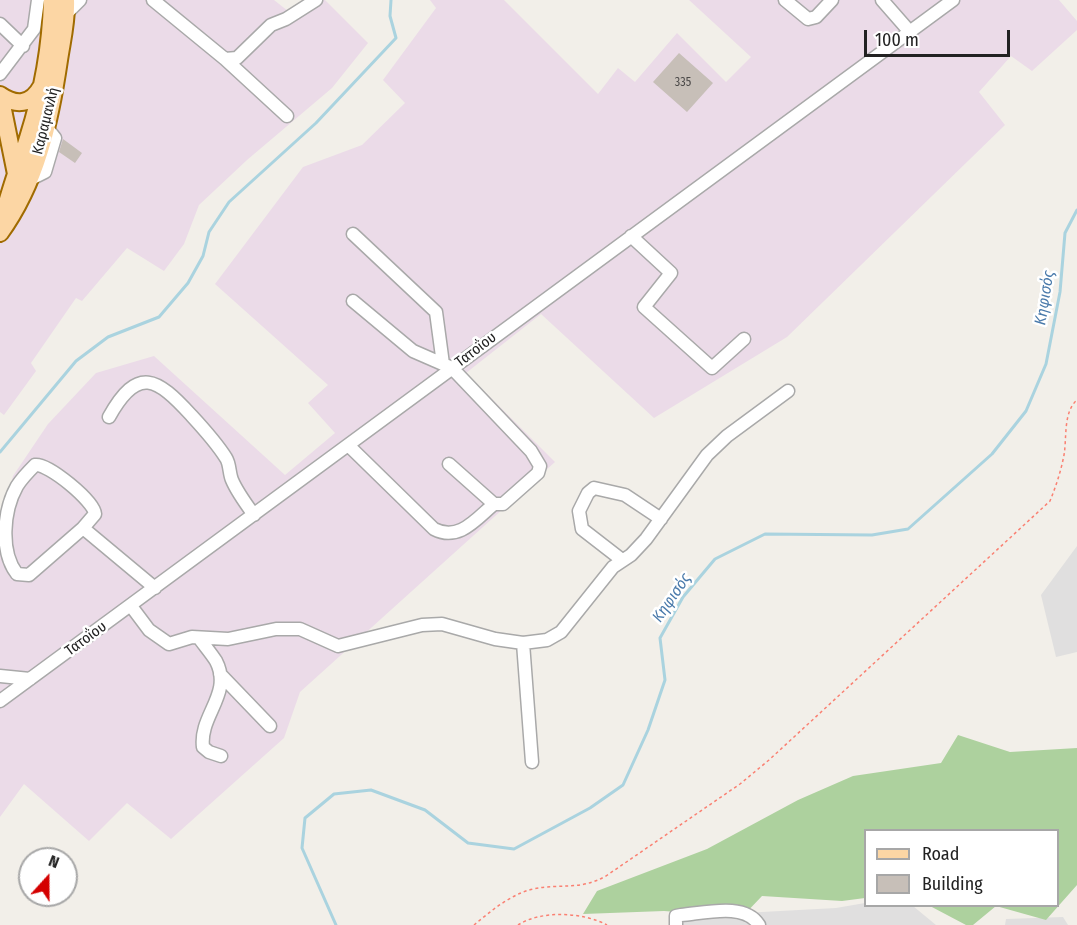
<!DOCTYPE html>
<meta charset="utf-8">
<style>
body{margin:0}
#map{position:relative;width:1077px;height:925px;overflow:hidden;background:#f2efe9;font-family:"Fira Sans Condensed",sans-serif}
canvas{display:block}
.legend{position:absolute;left:864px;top:829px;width:195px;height:78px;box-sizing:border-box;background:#fff;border:2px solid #a7a7a7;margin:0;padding:8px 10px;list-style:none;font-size:18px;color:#222}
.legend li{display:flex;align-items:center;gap:12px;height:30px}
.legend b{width:30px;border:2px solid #a7a7a7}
.north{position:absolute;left:18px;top:847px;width:60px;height:60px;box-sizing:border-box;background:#fff;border:2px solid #a7a7a7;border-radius:50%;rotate:21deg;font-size:16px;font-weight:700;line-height:24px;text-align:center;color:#222}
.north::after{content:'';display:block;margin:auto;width:21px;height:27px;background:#d40000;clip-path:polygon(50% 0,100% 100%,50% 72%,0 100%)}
.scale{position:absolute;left:864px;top:30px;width:146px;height:27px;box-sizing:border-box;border:3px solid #222;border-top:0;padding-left:8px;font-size:18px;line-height:21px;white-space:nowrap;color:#222;-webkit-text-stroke:4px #fff;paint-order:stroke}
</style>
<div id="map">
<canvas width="1077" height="925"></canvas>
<ul class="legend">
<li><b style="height:8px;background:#fcd6a4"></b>Road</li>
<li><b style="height:16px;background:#c7bfb8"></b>Building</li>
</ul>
<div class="north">N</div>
<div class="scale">100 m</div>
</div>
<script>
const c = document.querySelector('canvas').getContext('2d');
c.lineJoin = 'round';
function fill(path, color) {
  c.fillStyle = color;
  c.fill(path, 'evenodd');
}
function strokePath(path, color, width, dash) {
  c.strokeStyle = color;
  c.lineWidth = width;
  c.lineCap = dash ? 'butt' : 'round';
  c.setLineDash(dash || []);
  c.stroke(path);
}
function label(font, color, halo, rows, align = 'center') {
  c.font = font + ' "Fira Sans Condensed",sans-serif';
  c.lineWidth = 5;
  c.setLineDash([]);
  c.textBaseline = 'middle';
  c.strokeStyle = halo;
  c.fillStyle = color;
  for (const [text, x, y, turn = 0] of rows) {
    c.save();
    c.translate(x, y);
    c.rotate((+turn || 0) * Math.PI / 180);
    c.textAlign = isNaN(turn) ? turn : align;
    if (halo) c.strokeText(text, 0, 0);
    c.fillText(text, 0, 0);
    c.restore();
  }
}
const residential = new Path2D(`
 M1077,546V652L1056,657L1041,595Z
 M865,903L913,906L936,925H674L669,917L836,908Z
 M1063,917L1068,925H1005L1006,919Z`);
const industrial = new Path2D(`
 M0,0H274L293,15L312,0H325L368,43L332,88L247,160L199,205L184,244L164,271L127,248L82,301L76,298L31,363L36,371L4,415L0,412V204L3,195L0,192Z
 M430,0H504L598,94L618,68L635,82L677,33L726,82L751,57L689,0H1059L1077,21V30L1032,71L1011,56L979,92L1005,125L787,337L654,418L541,314L466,373L555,462L300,692L284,738L171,839L127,803L89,841L24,784L0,817V528L13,476L48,424L96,373L154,356L285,475L335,433L308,403L328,385L215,284L303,167L362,145L405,103L383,80L436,8Z`);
const forest = new Path2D(`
 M958,735L1010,752L1077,748V885L1046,920L996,906L973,925H966L930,906H1058V830H866L865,898L842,901L762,896L742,917L664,911L583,914L597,891L707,849L798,800L853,776L941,763Z`);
const stream = new Path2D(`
 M0,452L76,361L108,337L159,317L188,283L203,256L209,232L229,202L316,123L396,38L390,16L391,0
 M336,925L302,848L305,818L334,794L371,790L425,810L468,843L514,849L590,808L623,785L648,730L665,680L660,638L683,597L715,559L765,534L872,535L908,529L992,454L1026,411L1046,364L1060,292L1065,233L1077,210`);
const building = new Path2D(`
 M679,53L713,83L687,112L653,82Z
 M63,139L82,153L75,163L59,152Z`);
const path = new Path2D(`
 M474,925C491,911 511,894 533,889C562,883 579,891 606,876L740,784L769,760L1050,501C1056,486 1061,471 1064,455C1067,438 1063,412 1077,400
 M518,925C541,910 583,912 607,925`);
const minor = new Path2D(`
 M153,0L225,59L237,58L271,25L286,19L316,0
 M785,0L808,19L816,17L832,0
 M882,0L910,32
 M67,13L80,0
 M0,24L23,46
 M225,59L287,116
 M0,74L34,29L38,0
 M29,180L45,172L55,138L47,128
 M353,234L436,312L443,364
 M631,236L671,273L644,307L712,368L744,339
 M353,301L413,351L452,368L531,451L540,466L538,473L503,504H494L449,464
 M109,417C138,365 157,378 191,415C203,428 216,442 226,458C230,464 229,473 232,480C237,492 246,504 254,515
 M348,445L434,529C459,542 476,519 494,504
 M83,528L29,575L17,574C0,552 3,511 17,486C22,478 29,471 35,465C48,463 94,501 95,514L83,528L155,588
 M622,560L582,529L579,511L588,493L594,488L625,495L661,519
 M131,606L149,630L169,644L192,637L228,639L276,629H300L338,646L422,625L442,624L495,639L523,643L547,640L561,632L613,567L631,555L646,539L707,455L727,436L788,391
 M199,638C204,645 211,653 216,661C233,694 199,715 203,747L209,752L221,756
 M523,643L532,762
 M220,674L270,726
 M0,676L30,679
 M0,701L953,0
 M676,925V916L681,915C705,913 745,902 759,925`);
const major = new Path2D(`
 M0,95L16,174
 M0,95C16,106 31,105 41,87
 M1,227C7,196 19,167 28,138C42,94 51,46 52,0
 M0,233C37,182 50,121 59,60C62,40 67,20 66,0`);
const numberNames = [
 ["335",683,83]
];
const streetNames = [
 ["Καραμανλή",46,121,-76],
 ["Τατοΐου",476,350,-37],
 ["Τατοΐου",86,639,-36]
];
const waterNames = [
 ["Κηφισός",1045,298,-81],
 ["Κηφισός",672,598,-56]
];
fill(residential, '#e0dfdf');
fill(industrial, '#ebdbe8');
fill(forest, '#add19e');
strokePath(stream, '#aad3df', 3);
fill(building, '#c7bfb8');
strokePath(minor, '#a9a9a9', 15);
strokePath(major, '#a06b00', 20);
strokePath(path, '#fa8072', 1.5, [3, 3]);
strokePath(minor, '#fff', 12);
strokePath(major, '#fcd6a4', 16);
label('12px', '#4b4948', null, numberNames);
label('15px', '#222', '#fff', streetNames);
label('italic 16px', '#4a7aab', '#fff', waterNames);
</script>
